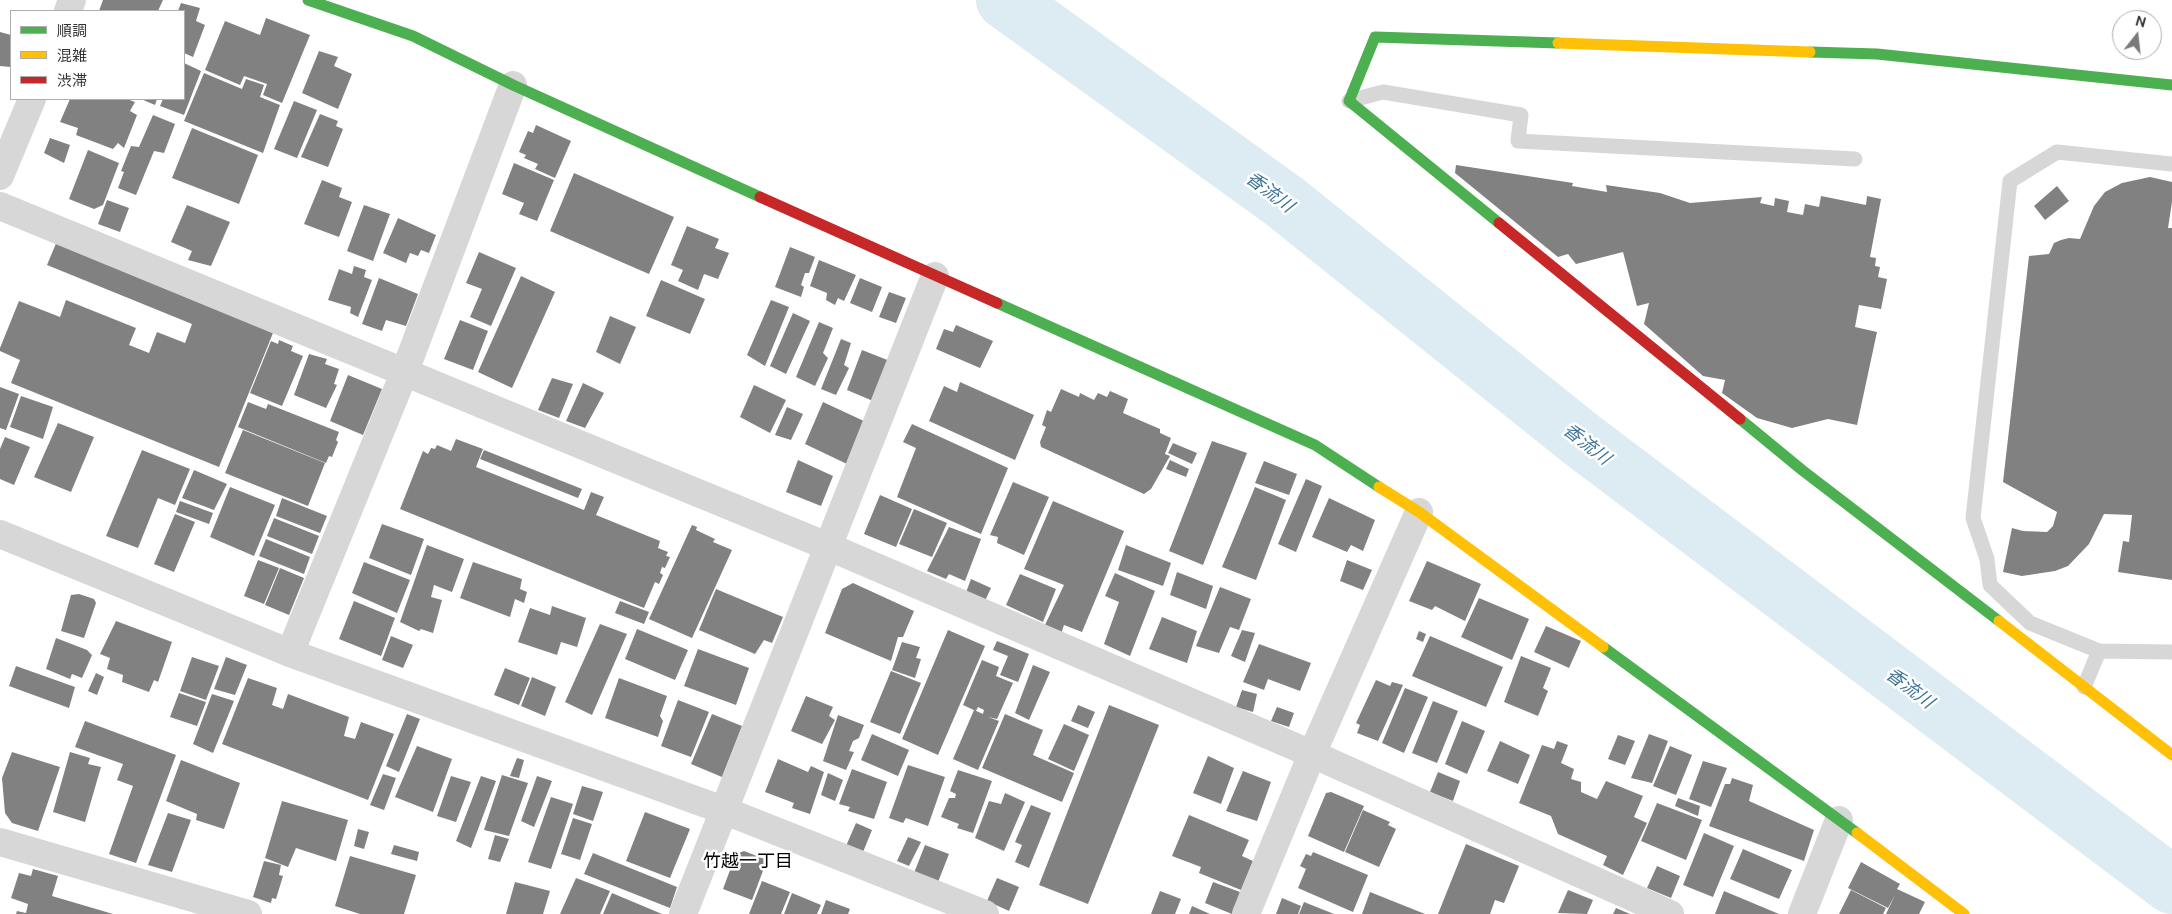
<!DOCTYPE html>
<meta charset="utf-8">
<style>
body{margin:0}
#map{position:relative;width:2172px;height:914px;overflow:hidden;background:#fff;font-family:Ubuntu,"Noto Sans JP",sans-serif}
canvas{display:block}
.legend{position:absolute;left:10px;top:10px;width:175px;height:90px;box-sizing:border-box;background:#fff;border:1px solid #adadad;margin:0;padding:6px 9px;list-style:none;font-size:15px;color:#333}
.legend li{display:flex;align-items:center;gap:10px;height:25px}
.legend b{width:25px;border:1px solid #adadad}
.north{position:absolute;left:2112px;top:10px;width:50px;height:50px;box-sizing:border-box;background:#fff;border:1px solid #adadad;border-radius:50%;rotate:16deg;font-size:14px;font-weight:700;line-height:20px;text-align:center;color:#333}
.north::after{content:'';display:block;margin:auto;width:18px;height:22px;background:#7a7a7a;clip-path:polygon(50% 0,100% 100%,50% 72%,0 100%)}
</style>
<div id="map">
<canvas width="2172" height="914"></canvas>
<ul class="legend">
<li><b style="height:6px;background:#4caf50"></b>順調</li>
<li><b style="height:6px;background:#ffc107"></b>混雑</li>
<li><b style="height:6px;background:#c62828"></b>渋滞</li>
</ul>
<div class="north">N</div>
</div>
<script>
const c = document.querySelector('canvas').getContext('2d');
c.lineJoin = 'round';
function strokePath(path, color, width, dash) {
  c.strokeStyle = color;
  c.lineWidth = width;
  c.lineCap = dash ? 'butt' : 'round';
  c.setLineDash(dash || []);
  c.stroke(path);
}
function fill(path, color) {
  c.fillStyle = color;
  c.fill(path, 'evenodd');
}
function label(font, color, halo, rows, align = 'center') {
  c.font = font + ' Ubuntu,"Noto Sans JP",sans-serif';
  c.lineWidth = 5;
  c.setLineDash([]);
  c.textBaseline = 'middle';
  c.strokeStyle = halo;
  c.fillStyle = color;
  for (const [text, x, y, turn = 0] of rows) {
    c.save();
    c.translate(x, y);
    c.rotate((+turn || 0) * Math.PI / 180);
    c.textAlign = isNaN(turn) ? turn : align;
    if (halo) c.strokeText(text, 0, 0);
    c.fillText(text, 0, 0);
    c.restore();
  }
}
const river = new Path2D(`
 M1005,0L1285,202L1582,440L2172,885`);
const building = new Path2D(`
 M103,0H163L158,11H99Z
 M181,3L200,8L196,21L205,25L193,57L184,53V11H178Z
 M266,18L310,35L282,103L263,95L267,84L244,76L240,85L205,70L225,21L260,35Z
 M0,32L11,35V67L0,66Z
 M319,51L338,57L334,66L352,74L338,109L302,93Z
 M184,63L201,71L184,115L160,106L163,99H184Z
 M204,73L242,89L246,79L264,85L260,97L280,105L263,153L184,121Z
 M70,99H127L135,102L130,111L137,115L124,148L118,143L113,149L76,135L78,128L60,122Z
 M141,99H157L155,105Z
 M294,101L317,110L297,158L274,149Z
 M320,114L338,121L336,126L343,129L328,167L301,157Z
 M153,115L175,124L164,153L154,151L136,195L118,188L124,172L121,171L131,146L139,147Z
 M536,125L571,141L555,178L535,169L538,164L524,158L526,155L519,152L528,131L533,133Z
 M192,128L258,155L239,204L172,178Z
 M50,138L70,145L64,163L44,153Z
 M88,150L119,163L103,205L94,209L69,199Z
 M514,163L554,180L537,221L519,214L524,203L502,194Z
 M1456,165L1573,183L1572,186L1607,192L1606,185L1660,193L1690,203L1762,197L1760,203L1774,206L1775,198L1789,201L1787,212L1803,215L1805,204L1819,207L1821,196L1866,205L1867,196L1881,199L1870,257L1876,258L1875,266L1880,267L1878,277L1887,279L1881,309L1859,305L1855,327L1877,332L1857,425L1828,419L1792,428L1757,418L1722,393L1725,380L1703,376L1644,324L1649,303L1637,306L1623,252L1576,264L1568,254L1558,257L1455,173Z
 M574,173L674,217L649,274L550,231Z
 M2150,177L2172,182V202L2168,228H2172V580L2118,572L2123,541L2129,542L2132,515L2104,514L2089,544L2068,566L2055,571L2022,576L2003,572L2012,528L2023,531L2047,532L2053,526L2057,512L2003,482L2029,256L2049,254L2054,243L2061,240L2069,238L2080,239L2094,206L2105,192L2122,183Z
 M322,180L342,188L339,197L352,202L339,237L304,224Z
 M2057,186L2069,201L2045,220L2034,206Z
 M107,200L129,208L120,232L98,224Z
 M187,205L230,222L211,266L188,260L192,251L171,242Z
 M364,205L390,214L373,261L347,251Z
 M398,218L436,235L429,253L421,250L418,256L410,253L406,263L383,253Z
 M687,226L719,239L715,248L729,253L718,279L704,274L698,290L678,281L683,270L671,265Z
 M57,241L275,328L219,467L11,383L20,360L0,351V348L19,301L60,317L66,300L136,328L129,345L149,353L157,332L185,343L192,324L47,265Z
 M790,247L815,257L809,273H805L801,285L804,287L801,297L775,287Z
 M479,252L516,268L491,326L470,317L482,289L466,283Z
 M819,260L856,275L844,301L838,298L835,305L826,300L827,293L810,286Z
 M354,266L366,270L364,277L372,280L358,317L350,313L351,307L328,300L339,269L352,274Z
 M521,276L555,292L512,388L478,372Z
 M379,278L418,294L406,326L386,320L382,331L362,324Z
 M860,278L882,287L872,312L850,303Z
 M661,280L705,299L690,334L646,316Z
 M889,292L906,298L896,323L879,317Z
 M771,300L789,307L765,366L747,355Z
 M793,313L810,321L786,374L770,366Z
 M610,316L636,327L620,364L596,352Z
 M460,320L488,331L473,370L444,359Z
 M819,322L833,328L823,353L828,358L815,386L796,377Z
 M956,325L993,341L980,368L936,349L944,329L953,332Z
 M841,339L851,343L844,365L849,368L836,395L821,389Z
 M279,340L293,346L291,351L303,356L282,406L250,393L271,341L278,344Z
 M862,350L890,361L873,401L847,390Z
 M309,354L327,359L325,364L339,369L334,384L337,385L326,408L294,395Z
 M348,375L382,389L363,435L330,421Z
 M552,378L573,384L559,418L538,410Z
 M960,382L1034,415L1015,460L929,421L944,386L957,392Z
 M583,383L604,393L585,428L566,421Z
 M754,385L786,400L770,433L740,417Z
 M0,387L19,394L6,430L0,428Z
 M1061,389L1079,397L1080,393L1094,400L1098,393L1107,397L1110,391L1128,399L1123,413L1160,429V433L1171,438L1165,454L1170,456L1151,489L1144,494L1041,447L1040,442L1046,427L1042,425L1047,410L1051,412Z
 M21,396L53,407L43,439L10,427Z
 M248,402L266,409L268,404L339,432L336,440L338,442L332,457L329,456L326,463L238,427Z
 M823,402L866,422L847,464L805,444Z
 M787,407L803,414L791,440L775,435Z
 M58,423L94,437L71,492L34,477Z
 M912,424L1008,468L981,534L897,497L916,448L903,442Z
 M243,430L325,463L308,506L225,473Z
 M5,437L30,447L14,485L0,479V449Z
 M456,439L483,449L476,467L584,510L591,492L604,497L596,515L660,541L658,548L668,552L666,556L670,557L665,568L662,567L660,573L663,575L659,584L655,582L644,608L400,509L423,451L428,454L431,448L435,449L437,445L451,451Z
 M1212,441L1247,453L1203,565L1169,551Z
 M1173,443L1197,453L1192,464L1168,453Z
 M142,450L190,469L175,505L158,498L138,548L106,536Z
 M484,450L582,489L578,498L480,459Z
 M798,460L833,476L821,506L786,492Z
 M1170,460L1189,469L1186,477L1166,469Z
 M1264,461L1297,474L1289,495L1255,483Z
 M194,470L227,484L214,510L182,498Z
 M1306,479L1322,486L1296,552L1278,544Z
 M1013,482L1049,497L1024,555L997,543L998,537L990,535Z
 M230,487L275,505L254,556L210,537Z
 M1255,487L1286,500L1256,580L1222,567Z
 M880,495L912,509L896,547L864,534Z
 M282,498L327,516L320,533L276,516Z
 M1329,498L1375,520L1363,551L1351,545L1347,552L1312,537Z
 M180,501L213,513L209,524L176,512Z
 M1053,501L1124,531L1082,632L1064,625L1061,634L1044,627L1064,585L1024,569Z
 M914,509L947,523L932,557L899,544Z
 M175,514L195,522L174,572L154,564Z
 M274,518L319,536L312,554L267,536Z
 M382,524L424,539L411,575L369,558Z
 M692,525L697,527L696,530L715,539L713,542L732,550L692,638L649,619Z
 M949,527L981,539L965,581L949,574L946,579L927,571Z
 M266,539L310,557L304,574L259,556Z
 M427,545L464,559L452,592L434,585L431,597L442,600L433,633L421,629L419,631L400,622Z
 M1126,545L1171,563L1163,586L1118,570Z
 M258,560L279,568L264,604L244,596Z
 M1347,560L1372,570L1363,590L1340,581Z
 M1427,561L1481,584L1465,621L1435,606L1432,610L1409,601Z
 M364,562L410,580L397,613L352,593Z
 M473,562L522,579L520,589L527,592L524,603L515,599L510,617L460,598Z
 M280,568L304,578L289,615L265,605Z
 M1177,572L1213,586L1206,609L1170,595Z
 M1115,573L1155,591L1130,656L1104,644L1119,602L1105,596Z
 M1020,574L1056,589L1043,622L1006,605Z
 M971,579L991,588L984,603L965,595Z
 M853,583L914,611L903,637H898L891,661L825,633L842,589Z
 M1220,587L1251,599L1239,630L1230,627L1219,653L1196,646Z
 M716,589L783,617L772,643L764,640L755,654L699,630Z
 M79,594L94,599L96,603L84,638L61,631L71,595Z
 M1479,598L1529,619L1512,660L1461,637Z
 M354,601L395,618L381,656L339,639Z
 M620,601L649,612L644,624L615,613Z
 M552,606L586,618L577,647L561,642L557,655L518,642L530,608L550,615Z
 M1162,617L1197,631L1187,663L1149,649Z
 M116,621L172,642L158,682L154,680L149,692L122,682L123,675L107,669L110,658L100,654Z
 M600,624L627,634L592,715L565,702Z
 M1546,626L1581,641L1569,668L1534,652Z
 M637,629L688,650L675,680L625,659Z
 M948,630L985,646L938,755L902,739Z
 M1242,630L1255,633L1245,662L1231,656Z
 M1419,631L1426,634L1423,642L1416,639Z
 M391,636L413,645L403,668L382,660Z
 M1430,636L1503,667L1486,707L1412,676Z
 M56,638L87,650L92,655L82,678L72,674L70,679L46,669Z
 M997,641L1029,654L1018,682L1000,675L1008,656L993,650Z
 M902,642L920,647L916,658L921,659L915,678L892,670Z
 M1259,644L1311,663L1300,691L1268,679L1264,690L1243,682Z
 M698,649L749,668L736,705L684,686Z
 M1521,656L1551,668L1543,688L1548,691L1538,716L1504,702Z
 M192,657L219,666L206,700L180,691Z
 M226,657L247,665L235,695L214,689Z
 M982,660L999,667L996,676L1013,683L997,719L988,717L999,721L978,770L953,759L974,710L983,714L984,710L978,707L976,711L963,705Z
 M1033,665L1050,672L1029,720L1015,713Z
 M16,666L75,687L69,708L9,686Z
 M505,668L530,678L519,705L494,695Z
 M891,671L921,683L900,734L870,722Z
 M96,673L104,677L97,695L88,691Z
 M532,677L556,687L545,716L521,706Z
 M248,678L277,688L272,705L283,709L288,694L349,717L344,736L355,739L361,722L394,734L368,800L222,744Z
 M619,678L667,696L660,716L663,721L658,737L605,718Z
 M1376,680L1390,686L1392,682L1403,685L1378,741L1357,733L1360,725L1356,723Z
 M1405,688L1428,697L1404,753L1382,743Z
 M1242,690L1257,694L1253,712L1236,707Z
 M179,693L206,702L197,726L170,717Z
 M212,694L234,701L213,753L193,744Z
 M806,696L833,707L829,716L835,720L822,744L791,731Z
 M678,700L709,712L691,757L661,746Z
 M1433,701L1458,711L1437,763L1412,753Z
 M1078,705L1095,712L1088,728L1071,721Z
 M1109,705L1159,725L1088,904L1039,885Z
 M1277,707L1294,713L1289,727L1271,721Z
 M407,714L420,719L399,772L386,766Z
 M712,714L742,726L722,777L691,764Z
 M1005,714L1043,730L1033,755L1074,773L1062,802L982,768Z
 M838,715L864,725L859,738L853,741L849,751L854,752L846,770L823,761Z
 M85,721L176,755L136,863L109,854L133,786L117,780L123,764L75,747Z
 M1462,721L1485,731L1467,774L1445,764Z
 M1064,724L1089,735L1074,771L1048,759Z
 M872,734L909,750L898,776L861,760Z
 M1649,734L1668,741L1652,783L1631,778Z
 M1618,735L1635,741L1625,765L1608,759Z
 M1500,741L1530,755L1518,784L1487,771Z
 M1557,741L1568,745L1561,763L1574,769L1571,779L1581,782V792L1597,799L1606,781L1643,796L1634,817L1647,823L1623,875L1603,865L1607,856L1558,834L1551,816L1519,803L1542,745L1554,749Z
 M417,746L452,759L433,812L395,797Z
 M1670,746L1692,755L1676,795L1653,786Z
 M12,752L60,767L38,831L12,823L5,813L2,778Z
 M70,752L90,758L88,764L101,767L85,822L53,812Z
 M1208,756L1234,768L1221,804L1193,793Z
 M517,758L524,760L519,778L510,776Z
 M778,759L808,772L811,766L824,772L810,814L792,808L794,803L765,792Z
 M181,760L240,783L224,829L196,820L197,814L166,801Z
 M1703,761L1727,768L1711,807L1689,799Z
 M908,765L945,777L928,826L906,818L903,823L889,818Z
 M852,769L887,782L874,819L848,811L850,807L839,804Z
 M958,770L992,781L973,833L957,828L959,824L941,817L949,798H955L956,794L950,791Z
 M1243,771L1271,782L1257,821L1226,811Z
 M1438,772L1460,781L1453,801L1430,792Z
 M828,773L843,780L835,801L821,795Z
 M383,774L396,778L384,810L370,805Z
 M502,775L528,783L509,836L484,830Z
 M451,776L471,782L456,822L437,816Z
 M481,776L496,781L471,848L456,841Z
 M537,776L552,781L534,827L521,821Z
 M1732,778L1753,785L1749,801L1814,830L1804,861L1709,826L1725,784H1730Z
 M582,786L603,792L593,821L573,814Z
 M1331,792L1364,806L1344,852L1308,836L1326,793Z
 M1005,793L1025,802L1004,851L975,838L989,801L1001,804Z
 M551,797L573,804L551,869L528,862Z
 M1678,798L1700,806L1698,816L1675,806Z
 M282,801L348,820L336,861L296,848L288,867L265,858Z
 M1657,803L1702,820L1686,860L1641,841Z
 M1031,805L1051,813L1029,868L1015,862L1022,845L1015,842Z
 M1363,810L1390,822L1388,825L1396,829L1379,867L1345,852Z
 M645,812L690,829L670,878L626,861Z
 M168,813L191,820L172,872L148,865Z
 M1189,815L1249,840L1242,856L1253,861L1241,890L1199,873L1201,867L1172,856Z
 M573,818L592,824L580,860L561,854Z
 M856,823L872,830L863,852L846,846Z
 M358,829L369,832L364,849L354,846Z
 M1704,833L1734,846L1713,897L1683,885Z
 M495,835L509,839L500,862L488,859Z
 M908,837L921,842L909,866L897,861Z
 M1466,844L1519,866L1504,903L1495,900L1490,914H1438Z
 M394,845L419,852L417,861L391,854Z
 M925,845L949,854L938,882L914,873Z
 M1743,849L1792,870L1779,899L1730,879Z
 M744,851L767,860L752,900L723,889L736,854Z
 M1313,852L1368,875L1353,912L1298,888L1306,869L1300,866L1306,854L1311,856Z
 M593,853L677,887L670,908L584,874Z
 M350,856L416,875L404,914H360L335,906Z
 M264,861L281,865L279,875L283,876L276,899L272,898L271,903L253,897Z
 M1861,862L1900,884L1897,889L1925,902L1919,914H1886L1895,895L1888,908L1848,888Z
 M1657,866L1680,876L1671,898L1647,888Z
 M33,869L58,876L52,896L113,914H16L17,911L26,913L28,904L11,898L19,873L31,876Z
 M576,878L610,891L600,914H560Z
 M997,878L1019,887L1009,911L987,901Z
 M762,881L790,892L781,914H749Z
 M515,882L550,891L543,914H506Z
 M1213,882L1240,892L1232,914L1205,903Z
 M1568,890L1593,900L1587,914L1558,913Z
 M1851,890L1886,908L1883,914H1839Z
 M1160,891L1181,899L1175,914H1151Z
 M1724,891L1779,914H1715Z
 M1370,892L1425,914H1362Z
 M612,893L662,914H603Z
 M792,893L821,905L817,914H784Z
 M1282,898L1301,906L1298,914H1276Z
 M826,900L850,909L848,914H821Z
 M1304,902L1334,914H1299Z
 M1192,906L1210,914H1189Z
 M1616,908L1630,914H1613Z`);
const lane = new Path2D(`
 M1349,101L1383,92L1521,115L1518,141L1855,159
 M2172,164L2057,152L2010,181L1973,518L1987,559L1990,585L2030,623L2099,651L2172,652
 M2084,687L2099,651`);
const street = new Path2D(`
 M68,11L72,0
 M0,176L32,99
 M0,206L827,546L1312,754L1670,914
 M0,534L290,653L723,810L985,914
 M290,653L405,371L513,85
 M0,842L248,914
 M683,914L935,276
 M1246,914L1312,754L1419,512
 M1802,914L1839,820`);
const fast = new Path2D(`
 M308,0L413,36L513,85L760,197
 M1810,52L1877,54L2172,85
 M1499,223L1349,101L1375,37L1558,43
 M997,303L1315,445L1379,487
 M1740,419L1802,470L1999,621
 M1603,647L1857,833`);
const slow = new Path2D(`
 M1558,43L1810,52
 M1379,487L1419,512L1603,647
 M1999,621L2172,755
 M1857,833L1964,914`);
const jam = new Path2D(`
 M760,197L997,303
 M1499,223L1740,419`);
const waterNames = [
 ["香流川",1270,192,37],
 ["香流川",1587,444,38],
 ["香流川",1910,688,37]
];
const neighbourhoodNames = [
 ["竹越一丁目",748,861]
];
strokePath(river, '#ddebf3', 58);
fill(building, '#818181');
strokePath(lane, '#d7d7d7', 15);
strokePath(street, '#d7d7d7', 28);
strokePath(fast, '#4caf50', 11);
strokePath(slow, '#ffc107', 11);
strokePath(jam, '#c62828', 11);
label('italic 18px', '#3f7597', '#fff', waterNames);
label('18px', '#000', '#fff', neighbourhoodNames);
</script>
